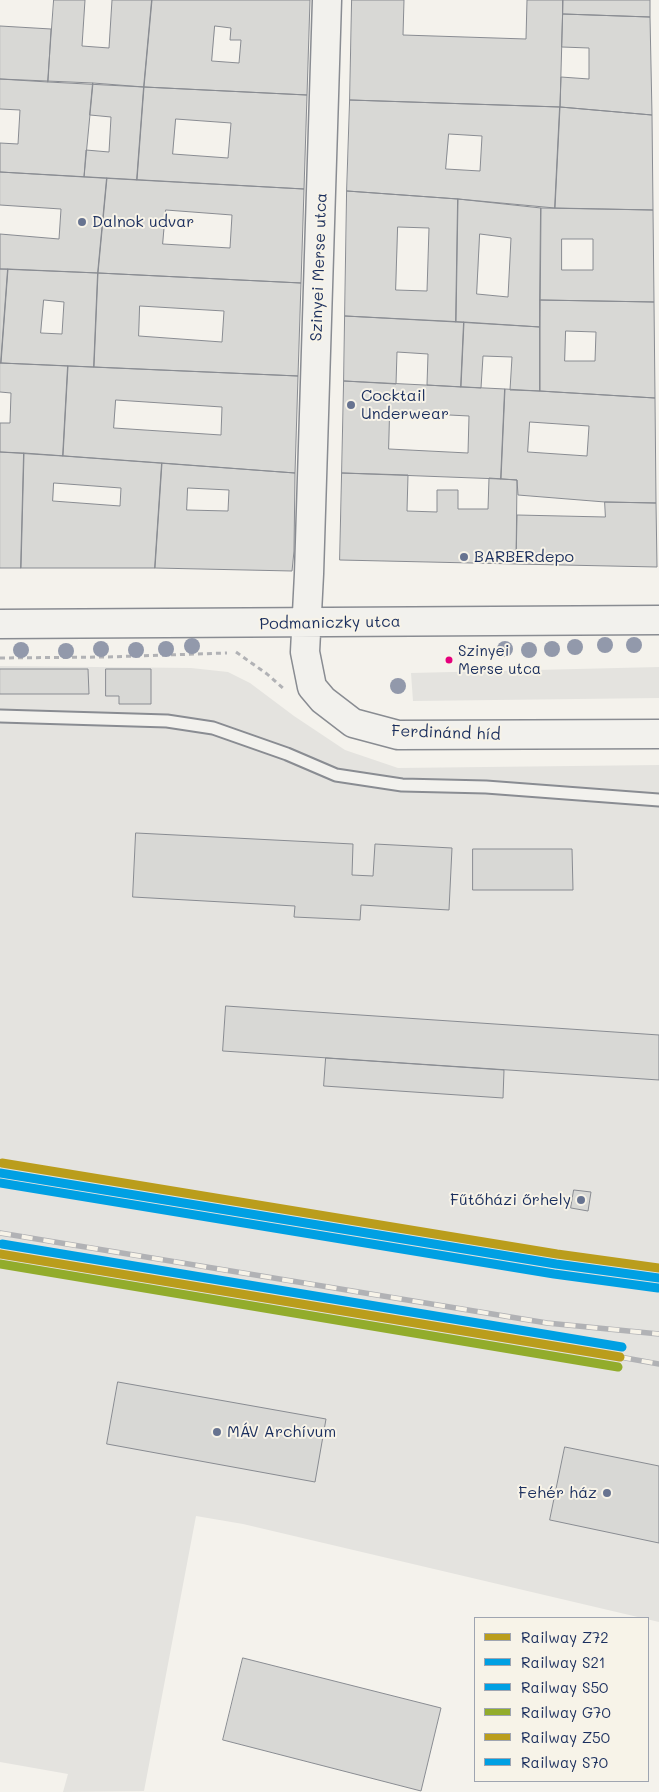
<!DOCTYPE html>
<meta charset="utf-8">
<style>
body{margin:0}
#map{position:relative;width:659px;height:1792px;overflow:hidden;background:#f4f2ec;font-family:Mali,sans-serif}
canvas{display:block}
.legend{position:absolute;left:474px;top:1617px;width:175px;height:165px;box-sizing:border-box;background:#f7f3e8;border:1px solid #9fa5b1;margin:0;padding:6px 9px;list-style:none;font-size:15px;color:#1b2f5e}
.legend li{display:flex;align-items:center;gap:10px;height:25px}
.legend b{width:25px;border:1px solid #9fa5b1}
</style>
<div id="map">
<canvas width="659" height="1792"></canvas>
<ul class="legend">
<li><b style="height:6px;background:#ba9d1c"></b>Railway Z72</li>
<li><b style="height:6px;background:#00a0e3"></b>Railway S21</li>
<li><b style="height:6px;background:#00a0e3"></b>Railway S50</li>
<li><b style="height:6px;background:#92ac2c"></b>Railway G70</li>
<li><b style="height:6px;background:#ba9d1c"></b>Railway Z50</li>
<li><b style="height:6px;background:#00a0e3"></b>Railway S70</li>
</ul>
</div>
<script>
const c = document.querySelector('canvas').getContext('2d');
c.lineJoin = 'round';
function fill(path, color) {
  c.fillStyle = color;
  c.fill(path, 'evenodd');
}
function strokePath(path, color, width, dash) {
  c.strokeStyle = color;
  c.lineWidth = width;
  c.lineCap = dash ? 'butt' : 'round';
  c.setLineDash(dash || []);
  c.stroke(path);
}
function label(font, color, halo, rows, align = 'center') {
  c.font = font + ' Mali,sans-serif';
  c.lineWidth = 4;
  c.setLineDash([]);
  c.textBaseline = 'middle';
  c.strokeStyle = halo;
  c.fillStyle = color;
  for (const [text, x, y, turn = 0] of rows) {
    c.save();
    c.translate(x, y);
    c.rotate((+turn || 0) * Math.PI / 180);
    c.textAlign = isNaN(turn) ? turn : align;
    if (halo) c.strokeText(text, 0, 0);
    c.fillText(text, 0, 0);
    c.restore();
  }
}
const built = new Path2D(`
 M0,666L191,668L228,672L250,683L294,716L345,750L398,768L659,765V1622L243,1524L196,1516L144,1791L63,1792L68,1774L0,1762Z
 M659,667V698L413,701L411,673Z`);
const building = new Path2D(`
 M54,0H85L82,46L109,48L112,0H152L144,87L48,82Z
 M152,0H310L307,95L144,87ZM215,26L231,28L230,40H241L239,63L212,61Z
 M352,0H404L403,35L526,39L527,0H563L560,107L350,100Z
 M563,0H650V17L563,14Z
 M563,14L650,17L652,115L560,107L561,77L589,79V48L562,47Z
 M0,26L51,29L48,82L0,79Z
 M0,79L93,83L84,177L0,172V143L18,144L20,110L0,109Z
 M93,83L144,87L137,180L84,177L86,150L109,152L111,117L90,115Z
 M144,87L307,95L304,189L137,180ZM176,119L231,123L228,158L173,154Z
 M350,100L560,107L555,208L458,199L347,191ZM449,134L482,136L480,171L446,169Z
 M560,107L652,115L653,210L555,208Z
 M0,172L107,178L98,273L0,269V234L59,239L61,209L0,205Z
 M107,178L304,189L301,283L98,273ZM166,210L232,215L230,248L163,244Z
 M347,191L458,199L456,322L345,316ZM398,227L429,228L427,291L396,290Z
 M458,199L541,208L540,327L456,322ZM480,234L511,238L508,297L477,294Z
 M541,208L653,210L654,302L540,300ZM562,239H593V270H562Z
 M0,269H8L1,363H0Z
 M8,269L98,273L94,367L1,363ZM44,300L64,302L62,334L41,333Z
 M98,273L301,283L298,376L94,367ZM140,306L224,311L222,342L139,336Z
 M540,300L654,302L655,398L540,391ZM566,331L596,332L595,361H565Z
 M345,316L464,322L461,387L427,385L428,354L397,352L396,384L344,381Z
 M464,322L540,327V391L510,390L512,357L483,356L481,388L461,387Z
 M0,363L68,366L63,456L0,452V423H10L11,393L0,392Z
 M68,366L298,376L295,473L63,456ZM116,400L222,407L221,435L114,428Z
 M344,381L505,389L501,479L342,473ZM390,412L469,416L468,453L389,449Z
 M505,389L655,398L656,503L605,502L518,495L517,480L501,479ZM530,422L589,426L587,456L528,452Z
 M0,452L24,453L21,568H0Z
 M24,453L162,463L155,568H21ZM54,483L121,488L120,506L53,501Z
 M162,463L295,473L294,551L292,571L155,568ZM188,488L229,490L228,511L187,510Z
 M342,473L408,475L407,511L437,512V490H458V509H488L489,478L517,480L516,564L340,560Z
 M605,502L656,503L657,567L516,564L517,515L605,517Z
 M0,669H88L89,694H0Z
 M106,669H151V704H119V696H106Z
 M136,833L353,844L352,875L373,876L375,844L452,848L449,910L361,905L360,920L294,917L295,906L133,897Z
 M473,849H572L573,890H473Z
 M226,1006L659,1035V1080L223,1051Z
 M326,1058L504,1070L503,1098L324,1086Z
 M574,1190L591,1192L588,1211L571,1208Z
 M118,1382L326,1419L315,1482L107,1444Z
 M565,1447L659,1466V1543L550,1520Z
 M243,1658L441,1708L421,1791L223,1740Z`);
const path = new Path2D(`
 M236,652L267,674L284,689
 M0,658L107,657L227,653`);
const lane = new Path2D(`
 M0,716L167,721L213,728L287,754L336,775L402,785L486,787L659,800`);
const secondary = new Path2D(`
 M327,0L309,574L305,652L312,687L323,700L353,723L398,735L659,734
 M0,624L659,620`);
const rail = new Path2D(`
 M0,1233L547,1323L659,1334
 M620,1357L659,1364`);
const rail1 = new Path2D(`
 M0,1254L620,1357`);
const rail2 = new Path2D(`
 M0,1173L556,1264L659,1278`);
const rail3 = new Path2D(`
 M0,1183L554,1274L658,1288`);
const rail4 = new Path2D(`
 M0,1264L618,1367`);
const rail5 = new Path2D(`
 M2,1163L557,1254L659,1268`);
const rail6 = new Path2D(`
 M2,1244L622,1347`);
const trees = [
 [605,645],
 [634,645],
 [192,646],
 [575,647],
 [101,649],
 [166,649],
 [505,649],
 [552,649],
 [21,650],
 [136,650],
 [529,650],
 [66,651],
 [398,686]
];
const markers = [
 [82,222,5,"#677390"],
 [351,405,5,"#677390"],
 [464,557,5,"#677390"],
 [449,660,4.5,"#e5007d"],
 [581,1200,5,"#677390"],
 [217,1432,5,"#677390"],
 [607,1493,5,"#677390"]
];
const busNames = [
 ["Szinyei",458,651],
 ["Merse utca",458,669]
];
const poiNames = [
 ["Dalnok udvar",92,222],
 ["Cocktail",361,396],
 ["Underwear",361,414],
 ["BARBERdepo",474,557],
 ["Fűtőházi őrhely",571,1200,"right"],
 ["MÁV Archívum",227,1432],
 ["Fehér ház",597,1493,"right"]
];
const streetNames = [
 ["Szinyei Merse utca",319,267,-88],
 ["Podmaniczky utca",330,623,-1],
 ["Ferdinánd híd",446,733,2]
];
fill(built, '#e4e3df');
fill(building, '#d8d8d5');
strokePath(building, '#898c92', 1);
strokePath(lane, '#898c92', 15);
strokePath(secondary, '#898c92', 31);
strokePath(path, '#b1b2b5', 3, [5, 4]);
strokePath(lane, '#f2f1ed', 11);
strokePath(secondary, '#f2f1ed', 28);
strokePath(rail, '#b1b2b5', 5.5);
strokePath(rail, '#f7f3e8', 4, [11]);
strokePath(rail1, '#ba9d1c', 9);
strokePath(rail2, '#00a0e3', 9);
strokePath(rail3, '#00a0e3', 9);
strokePath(rail4, '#92ac2c', 9);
strokePath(rail5, '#ba9d1c', 9);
strokePath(rail6, '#00a0e3', 9);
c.fillStyle = '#9299ab';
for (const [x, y] of trees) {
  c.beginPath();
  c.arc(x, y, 8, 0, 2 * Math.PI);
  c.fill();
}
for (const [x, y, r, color] of markers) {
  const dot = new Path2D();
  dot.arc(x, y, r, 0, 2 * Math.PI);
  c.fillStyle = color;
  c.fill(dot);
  strokePath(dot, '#f7f3e8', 2);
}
label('15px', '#1b2f5e', '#f7f3e8', busNames, 'left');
label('16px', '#1b2f5e', '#f7f3e8', poiNames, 'left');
label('16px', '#1b2f5e', '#f7f3e8', streetNames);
</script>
